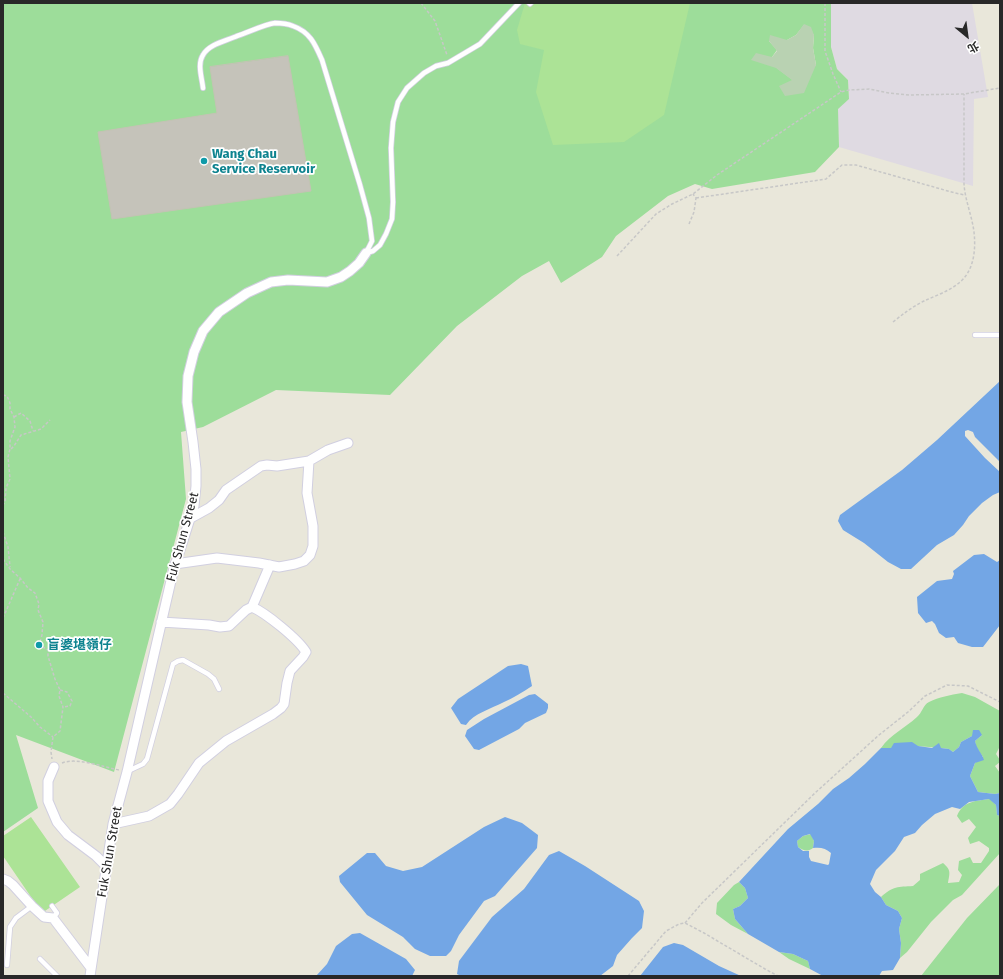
<!DOCTYPE html>
<meta charset="utf-8">
<style>
body{margin:0}
#map{position:relative;width:1003px;height:979px;overflow:hidden;background:#e9e7da;font-family:"Fira Sans","Noto Sans TC",sans-serif}
canvas{display:block}
.frame{position:absolute;inset:0;border:4px solid #282828;pointer-events:none}
.north{position:absolute;left:947px;top:16px;width:40px;height:40px;-webkit-text-stroke:3px #fff;paint-order:stroke;rotate:151deg;font-size:11px;font-weight:700;line-height:16px;text-align:center;color:#282828}
.north::after{content:'';display:block;margin:auto;width:14px;height:18px;background:#282828;clip-path:polygon(50% 0,100% 100%,50% 72%,0 100%)}
</style>
<div id="map">
<canvas width="1003" height="979"></canvas>
<div class="frame"></div>
<div class="north">北</div>
</div>
<script>
const c = document.querySelector('canvas').getContext('2d');
c.lineJoin = 'round';
function fill(path, color) {
  c.fillStyle = color;
  c.fill(path, 'evenodd');
}
function strokePath(path, color, width, dash) {
  c.strokeStyle = color;
  c.lineWidth = width;
  c.lineCap = dash ? 'butt' : 'round';
  c.setLineDash(dash || []);
  c.stroke(path);
}
function label(font, color, halo, rows, align = 'center') {
  c.font = font + ' "Fira Sans","Noto Sans TC",sans-serif';
  c.lineWidth = 3.5;
  c.setLineDash([]);
  c.textBaseline = 'middle';
  c.strokeStyle = halo;
  c.fillStyle = color;
  for (const [text, x, y, turn = 0] of rows) {
    c.save();
    c.translate(x, y);
    c.rotate((+turn || 0) * Math.PI / 180);
    c.textAlign = isNaN(turn) ? turn : align;
    if (halo) c.strokeText(text, 0, 0);
    c.fillText(text, 0, 0);
    c.restore();
  }
}
const industrial = new Path2D(`
 M831,3H972L988,97L974,99L973,186L839,147L837,108L849,99L848,80L837,69L831,47Z`);
const green = new Path2D(`
 M3,3H831V47L837,69L848,80L849,99L838,109L839,147L815,172L712,189L695,184L668,196L616,236L602,257L561,283L549,261L522,276L457,326L390,395L276,390L203,427L181,432L186,499L114,772L16,735L38,808L3,832ZM804,25L814,35L813,48L816,65L781,88L793,80L777,68L772,57L777,50L769,41L787,40L796,35Z
 M962,693L975,697L1000,711V746L996,754L1000,760V762L995,766L1000,773V793L995,794L978,792L970,776L975,763L983,757L976,747L975,741L982,735L972,736L961,742L959,747L953,752L949,749L941,748L917,746L891,748H881C891,734 905,728 917,717C922,713 923,705 929,702C939,697 950,695 962,693Z
 M990,799L996,805L997,815L1000,816V853L962,895L953,900L931,922L907,952L900,958L901,943L899,929L902,918L898,911L886,905L881,897C893,886 898,887 913,886L920,880V874L943,863C951,870 950,872 948,883L959,882L962,875L958,870L959,861L970,857L973,863H981L989,851V848L979,841L970,844L968,838L976,827L969,819L962,823L957,816C963,801 975,801 990,799Z
 M811,834L814,841L813,848C807,852 804,851 798,847L797,841L803,836Z
 M739,882L745,888L748,898L740,906L733,909L735,919L748,934L731,925L716,914L717,903L734,885Z
 M1000,884V976H921L967,918Z
 M779,952L793,954L808,961L810,969L789,959Z`);
const cemetery = new Path2D(`
 M804,24L811,27L814,35L813,48L816,65L804,93L785,96L779,86L792,80L776,68L751,60L756,53L772,57L777,51L769,41L770,35L787,40L796,35Z`);
const pitch = new Path2D(`
 M525,3H690L664,115L624,142L553,145L536,92L544,50L520,44L517,30Z
 M31,817L80,887L42,913L3,856V836Z`);
const water = new Path2D(`
 M1000,381V462L975,437L973,432L968,430L965,431V436L985,458L1000,472V492L993,495L982,503L969,516L963,525L954,535L937,545L911,569H901L888,562L864,543L843,530L838,521L840,515L902,470L937,440Z
 M984,554L997,562L1000,560V619L999,620L1000,625L983,647H972L958,643L954,637L946,638L939,633L935,624L932,621L926,623L918,613L917,597L937,581L952,579L954,574L953,571L974,555Z
 M521,664L528,666L532,686C523,692 513,698 504,702C491,709 474,713 466,725L461,724L451,708L458,699L508,666Z
 M535,694L548,704V708L546,713L525,723L519,729L479,750L474,749L465,736L467,730L484,719L529,695Z
 M973,730H979L982,735L975,741C977,750 982,753 984,760L975,763L970,776L978,792L995,794L1000,793V816L997,815L996,805L989,799L969,802L960,809L952,807L935,814L922,825L915,833L904,837L895,851L876,870L870,884L875,892L881,897L886,905L898,911L902,918L899,929L901,943L900,958L893,970L882,971L879,976H823L810,969L808,961L793,954L779,952L748,934L735,919L733,909L740,906L748,898L745,888L739,882L788,829L818,804L833,789L849,778L865,764L881,748H891L894,743L912,742L918,746L932,748L939,743L941,748L949,749L953,752L959,747L961,742L972,736ZM810,834L814,841L813,848C820,847 826,848 831,853L829,864L828,865L811,861L809,857V851H803L798,847L797,841L803,836Z
 M505,817L522,823L538,835L537,848L495,896L484,901L459,935L451,951L446,956H430L415,949L403,937L367,915L340,882L339,876L367,853H375L386,866L403,871L422,867L484,827Z
 M559,851L585,866L639,901L644,911L642,928L632,938L617,955L613,966L600,976H461L457,974L459,961L492,917L524,889L549,855Z
 M360,933L406,959L415,970L412,976H316L327,964L336,946L352,934Z
 M674,943L683,945L719,966L741,976H640L663,947Z`);
const building = new Path2D(`
 M288,56L311,191L112,219L98,132L217,113L210,67Z`);
const path = new Path2D(`
 M421,3L435,21L447,55
 M825,3V51L833,74L841,92
 M696,198L826,179L842,165H856L955,193L965,195
 M689,224L694,212L696,198L693,194
 M617,256L656,214L672,204L693,194L717,175L841,92L849,90L869,89L889,93L909,95L964,94L1000,88
 M893,322C903,314 912,307 924,301C935,296 949,291 959,283C974,271 976,250 974,232C972,216 965,200 964,184V94
 M3,395L7,396L10,403V409L14,417L15,427L10,441V449L8,457L10,479L6,488L5,502L3,505
 M14,417L21,413L30,421L33,431
 M11,449L14,446L21,435L41,429L50,420
 M3,532L8,547L10,567
 M3,559L10,569L20,578L28,588L35,593L39,604L38,610L43,622L42,635L39,645L48,650V656L55,679L60,690L59,696L63,707L60,731L53,737L51,752L52,759
 M3,618L20,579
 M60,690L67,692L72,701L70,706L63,707
 M3,693L31,717L40,727L53,737
 M62,763C77,757 103,767 119,770
 M685,923L702,903L815,793L879,735L908,712L925,696L947,685L968,686L1000,702
 M628,976L666,931L679,924L685,923L704,933L765,969L778,976`);
const lane = new Path2D(`
 M529,3L530,4L531,3
 M203,88C202,78 197,64 203,55C209,44 226,41 237,36C247,33 265,24 275,23C281,23 288,24 293,26C310,32 315,44 322,60L360,185L369,218L372,241L366,253
 M366,253L373,251L380,245L386,234L392,219L393,202L391,148L393,122L398,102L407,88L424,73L436,66L448,63L480,44L519,3
 M975,335H1000
 M128,771L143,764L147,759L173,664L178,661L183,660L208,674L214,679L219,689
 M52,906L57,913L53,918
 M40,959L57,976
 M7,965L10,927L16,918L32,906`);
const street = new Path2D(`
 M189,519L209,508L219,500L226,490L261,466L267,465L277,466L309,461L328,450L348,443
 M175,564L217,558L259,563L279,567L295,564L304,561L310,555L313,546V526L307,493L309,461
 M252,607L270,565
 M54,767L48,781V801L57,822L68,835L96,856L106,866
 M113,824L149,816L170,804L178,794L199,763L226,741L273,714L281,708L284,704L287,683L290,671L303,657L306,652C298,639 266,613 252,607L246,610L229,626L220,627L209,625L161,622
 M3,879L8,881L13,885L32,906L44,917L53,918L91,968
 M90,976L113,824L127,772L173,572L194,506L196,486V469L193,442L187,402L188,376L194,352L203,331L219,312L247,293L271,282L288,280L327,282L341,277L350,271L359,263L366,253`);
const markers = [
 [204,161,4,"#0f9aa8"],
 [39,645,4,"#0f9aa8"]
];
const cultureNames = [
 ["Wang Chau",212,154],
 ["Service Reservoir",212,169],
 ["盲婆堪嶺仔",47,645]
];
const streetNames = [
 ["Fuk Shun Street",183,537,-75],
 ["Fuk Shun Street",110,852,-80]
];
fill(industrial, '#dfdae2');
fill(green, '#9ddd9a');
fill(cemetery, '#b9d2b2');
fill(pitch, '#ace396');
fill(water, '#73a6e5');
fill(building, '#c5c3ba');
strokePath(building, '#c4c3b4', 1);
strokePath(lane, '#d1cfe0', 6);
strokePath(street, '#d1cfe0', 11);
strokePath(path, '#c7c7c7', 1.5, [3, 2]);
strokePath(lane, '#fff', 4.5);
strokePath(street, '#fff', 9);
for (const [x, y, r, color] of markers) {
  const dot = new Path2D();
  dot.arc(x, y, r, 0, 2 * Math.PI);
  c.fillStyle = color;
  c.fill(dot);
  strokePath(dot, '#fff', 1.5);
}
label('bold 13px', '#0d838f', '#fff', cultureNames, 'left');
label('13px', '#282828', '#fff', streetNames);
</script>
